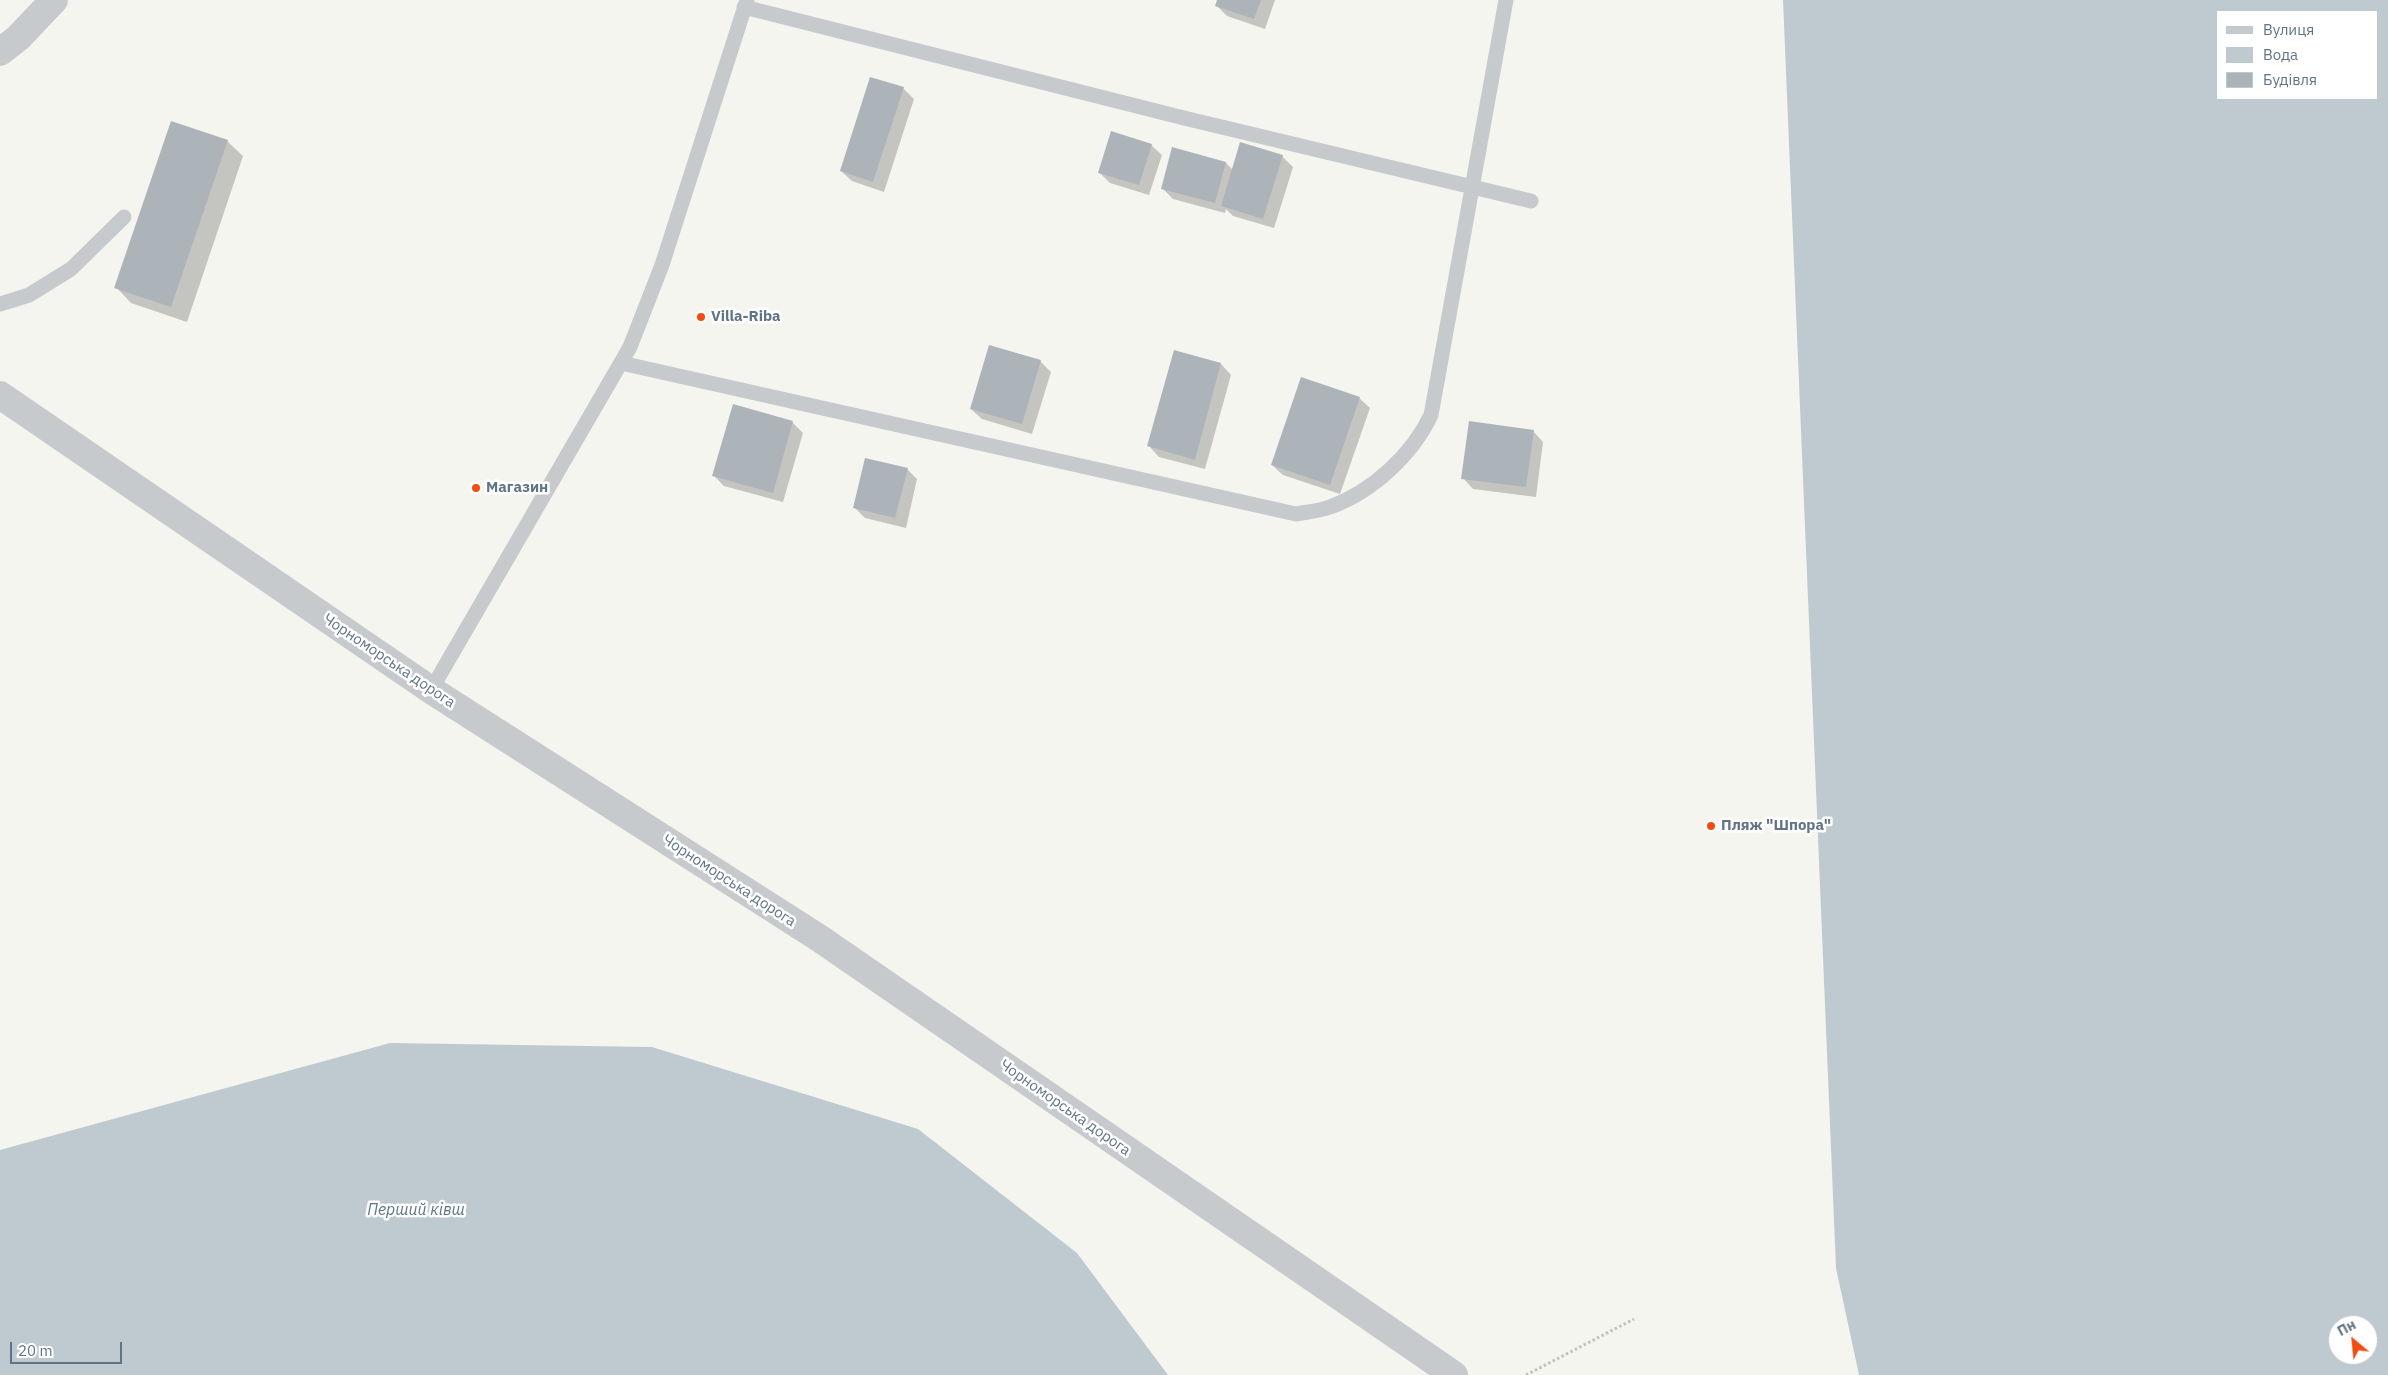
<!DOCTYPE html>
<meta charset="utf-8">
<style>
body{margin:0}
#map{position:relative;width:2388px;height:1375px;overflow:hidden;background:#f5f5f0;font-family:"IBM Plex Sans",sans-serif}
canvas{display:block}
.legend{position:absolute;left:2216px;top:10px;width:162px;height:90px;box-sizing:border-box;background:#fff;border:1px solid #c0c7ce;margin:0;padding:6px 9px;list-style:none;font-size:15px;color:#617485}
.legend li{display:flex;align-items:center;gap:10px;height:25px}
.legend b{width:25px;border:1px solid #c0c7ce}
.north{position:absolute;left:2328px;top:1315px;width:50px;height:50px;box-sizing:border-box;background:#fff;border:1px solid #c0c7ce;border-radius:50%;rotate:332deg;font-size:14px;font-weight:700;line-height:20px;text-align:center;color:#617485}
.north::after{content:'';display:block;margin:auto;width:18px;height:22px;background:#f34c12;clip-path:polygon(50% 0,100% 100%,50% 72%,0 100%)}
.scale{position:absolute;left:10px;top:1342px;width:112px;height:22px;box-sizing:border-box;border:2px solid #617485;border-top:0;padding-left:6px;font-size:15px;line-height:18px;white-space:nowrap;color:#617485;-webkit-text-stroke:4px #fff;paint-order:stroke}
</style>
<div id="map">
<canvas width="2388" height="1375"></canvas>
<ul class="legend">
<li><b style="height:6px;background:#c7cacd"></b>Вулиця</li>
<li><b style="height:14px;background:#bfcad0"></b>Вода</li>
<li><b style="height:14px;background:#acb4ba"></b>Будівля</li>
</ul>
<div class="north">Пн</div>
<div class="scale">20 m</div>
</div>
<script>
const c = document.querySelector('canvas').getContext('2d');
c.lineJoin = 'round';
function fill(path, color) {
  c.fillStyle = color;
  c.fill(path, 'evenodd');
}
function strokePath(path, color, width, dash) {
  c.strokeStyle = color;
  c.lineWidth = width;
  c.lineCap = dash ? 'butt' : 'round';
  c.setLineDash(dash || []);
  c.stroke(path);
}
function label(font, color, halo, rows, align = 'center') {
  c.font = font + ' "IBM Plex Sans",sans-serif';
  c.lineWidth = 5;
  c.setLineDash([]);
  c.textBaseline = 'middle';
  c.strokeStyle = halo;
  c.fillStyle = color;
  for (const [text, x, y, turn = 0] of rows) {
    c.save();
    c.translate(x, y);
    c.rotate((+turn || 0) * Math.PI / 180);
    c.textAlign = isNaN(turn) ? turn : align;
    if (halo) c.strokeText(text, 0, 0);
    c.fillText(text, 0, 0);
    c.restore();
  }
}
const water = new Path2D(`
 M1783,0H2388V1375H1859L1836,1268ZM2377,11V99H2217V11ZM2338,1325H2368V1355H2338Z
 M390,1043L652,1047L918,1129L1077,1253L1168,1375H0V1150Z`);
const shadow = new Path2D(`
 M1218,0H1275L1265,29L1227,16L1216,5Z
 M903,88L914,99L884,192L852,181L841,171Z
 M227,141L243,156L187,322L131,303L116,287Z
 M1151,145L1162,155L1149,195L1110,183L1099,172Z
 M1282,156L1293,167L1274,228L1233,216L1226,209L1225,213L1173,199L1163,189L1226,163L1233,170Z
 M1175,352L1221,364L1231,375L1205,469L1159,457L1149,446Z
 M1040,361L1051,372L1032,434L982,419L971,409Z
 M1359,398L1370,408L1340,494L1283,475L1272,465Z
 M792,422L803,433L783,502L724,486L714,476Z
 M1533,431L1543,442L1536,497L1473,489L1463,478Z
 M907,469L917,479L906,528L865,518L854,507Z`);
const building = new Path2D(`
 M1217,0H1261L1254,19L1215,6Z
 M870,77L904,87L873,182L840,171Z
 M171,121L228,140L171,307L114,288Z
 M1111,131L1152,144L1139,185L1098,173Z
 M1240,142L1283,155L1263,219L1221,206Z
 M1172,147L1226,162L1215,203L1161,189Z
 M989,345L1041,360L1022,424L970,409Z
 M1174,350L1221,363L1195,460L1147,446Z
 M1301,377L1360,397L1330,485L1271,465Z
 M733,404L793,421L773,493L712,476Z
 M1469,421L1534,430L1526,487L1461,479Z
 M865,458L908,468L895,518L853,508Z`);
const path = new Path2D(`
 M1526,1375L1634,1319`);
const service = new Path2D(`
 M744,7L1184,118L1531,201
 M0,304L29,295L71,269L124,217
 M621,363L1296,514C1307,512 1319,511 1330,507C1372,492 1412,455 1431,415L1506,0
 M431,690L630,347L662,265L747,0`);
const minor = new Path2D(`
 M0,52L18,38L54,0
 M0,395L431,690L819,938L1454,1375`);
const markers = [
 [701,317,5,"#f34c12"],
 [476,488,5,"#f34c12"],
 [1711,826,5,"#f34c12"]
];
const poiNames = [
 ["Villa-Riba",711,317],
 ["Магазин",486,488],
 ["Пляж \"Шпора\"",1721,826]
];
const streetNames = [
 ["Чорноморська дорога",389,661,34],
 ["Чорноморська дорога",729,881,33],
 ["Чорноморська дорога",1065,1108,35]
];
const waterNames = [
 ["Перший ківш",416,1210]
];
fill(water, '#bfcad0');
fill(shadow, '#0003');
fill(building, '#acb4ba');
strokePath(path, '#c0c1c3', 3, [2.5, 2.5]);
strokePath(service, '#c7cacd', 15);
strokePath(minor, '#c7cacd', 28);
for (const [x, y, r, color] of markers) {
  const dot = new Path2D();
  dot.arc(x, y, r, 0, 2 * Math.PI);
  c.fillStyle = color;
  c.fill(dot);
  strokePath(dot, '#fff', 2);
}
label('bold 15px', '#617485', '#fff', poiNames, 'left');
label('15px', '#617485', '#fff', streetNames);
label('italic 16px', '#5c7782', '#fff', waterNames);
</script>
